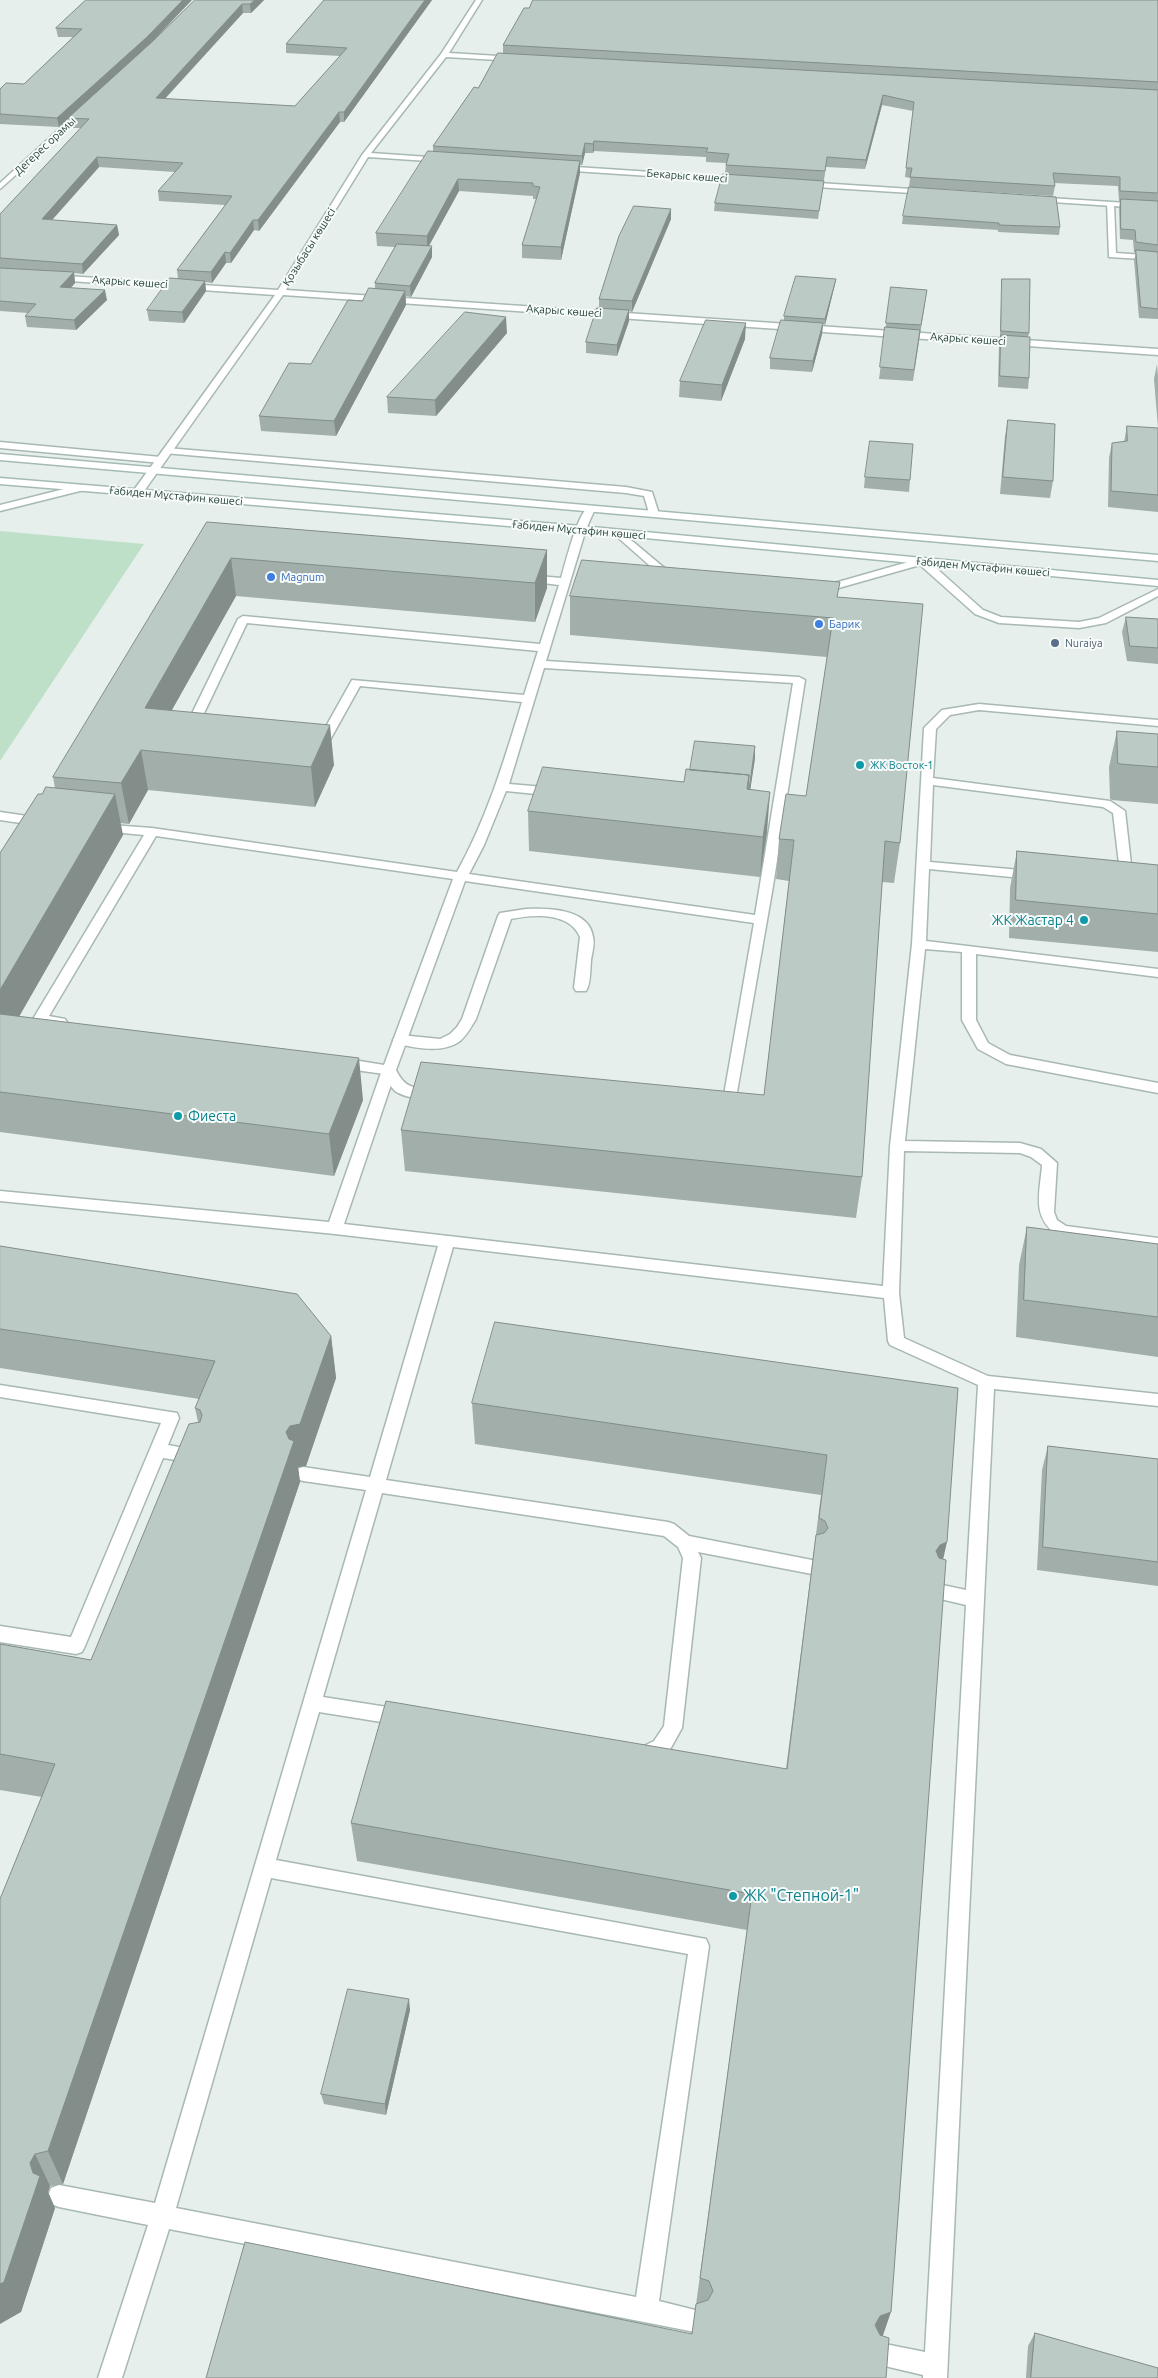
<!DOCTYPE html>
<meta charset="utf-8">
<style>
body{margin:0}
canvas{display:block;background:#e6efeb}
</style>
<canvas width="1158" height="2378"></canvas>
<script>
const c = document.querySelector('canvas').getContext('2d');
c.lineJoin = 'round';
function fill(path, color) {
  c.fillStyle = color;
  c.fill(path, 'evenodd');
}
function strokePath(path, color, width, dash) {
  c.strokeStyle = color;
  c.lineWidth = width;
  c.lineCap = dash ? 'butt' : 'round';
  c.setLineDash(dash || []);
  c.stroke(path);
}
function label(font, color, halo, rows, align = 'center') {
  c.font = font + ' Ubuntu,sans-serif';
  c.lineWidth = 4;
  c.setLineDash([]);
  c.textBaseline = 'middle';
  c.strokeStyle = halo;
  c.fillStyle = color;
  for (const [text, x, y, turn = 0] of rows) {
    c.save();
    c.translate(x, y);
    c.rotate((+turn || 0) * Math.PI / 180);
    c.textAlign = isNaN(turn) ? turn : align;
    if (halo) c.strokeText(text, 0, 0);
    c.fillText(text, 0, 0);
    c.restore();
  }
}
const green = new Path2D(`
 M0,531L144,544L0,761Z`);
const lane = new Path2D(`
 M1107,202L1114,204L1116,253L1158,256V260L1109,257Z
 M0,442L161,457L166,460L161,463L0,448Z
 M167,448L626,487L652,492L659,514L658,516H650L644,496L626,493L164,453L162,451Z
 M80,485L84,486V490L0,511V505Z
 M619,530L674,576V580H666L615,535V531Z
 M922,558L926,559L983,610L1001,617L1079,622L1099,618L1158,589V596L1106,623L1079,628L999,623L975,614L920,565L821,593L816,590L817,588Z
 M979,704L1158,720V726L979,710L950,715L936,729L933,778L1110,801L1125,811L1132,873L1124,882L1119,883L1113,879L1120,872L1113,813L1103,807L933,785L930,862L1032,871L1038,875L1032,879L929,869L926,941L1158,969V977L976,954V1020L988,1043L1010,1055L1158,1083V1093L1006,1064L978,1049L962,1020V952L925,949L905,1141L1020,1143L1041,1149L1057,1163L1054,1212L1057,1220L1066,1226L1158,1238V1250L1057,1235C1031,1216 1040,1193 1042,1165L1031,1157L1020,1153L904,1151L899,1293L904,1338L988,1376L1158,1394V1406L994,1389L947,2378H923V2375L872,2363L868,2355L872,2347L880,2343L925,2352L966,1605L932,1597L929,1592L932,1587L938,1584L966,1590L978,1385L890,1345L888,1341L884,1298L453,1247L386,1480L668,1522L674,1524L689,1536L812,1560L818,1562L821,1567L818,1572L812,1574L698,1552L701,1558L682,1728L668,1753L643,1765L636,1762L633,1756L636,1750L654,1741L664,1726L683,1558L678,1547L664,1536L382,1493L323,1697L400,1709L407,1711L409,1717L407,1723L400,1725L319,1712L276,1860L706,1939L709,1946L659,2301L703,2312L707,2320L703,2328L695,2332L169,2229L122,2378H98L148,2225L59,2207L51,2204L48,2196L51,2188L59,2185L155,2203L366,1490L303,1481L297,1479L294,1474L297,1469L303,1467L370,1477L438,1246L335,1234L0,1201V1191L329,1222L382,1070L389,1065L396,1070L344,1224L883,1286L890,1146L912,944L924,728L942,710ZM271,1878L688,1954L636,2297L176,2208Z
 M526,909C547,908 589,908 593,937C595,944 592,953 591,960C590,970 591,983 586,991H576L574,988L580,937C570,912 533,914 511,919L476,1019C471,1027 467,1035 460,1041C443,1054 414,1048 395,1043L393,1040L395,1037L400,1035L440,1039L450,1034L457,1027L462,1019L498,916L500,913Z
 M0,1385L177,1413L179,1418L168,1445L201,1451L203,1456L201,1461L195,1463L163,1458L85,1646L82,1652L76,1654L0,1642V1626L71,1637L161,1423L0,1397Z`);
const street = new Path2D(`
 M476,0H482L449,53L515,57L518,59L515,61L446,57L371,153L443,158L447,160L443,162L368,157L286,290L1158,349V355L283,295L142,494H134V490L275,295L55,280L51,277L52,275L278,290L362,155L441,54Z
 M81,109L88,111L0,189V183Z
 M561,166L742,178L746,180L742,182L558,170V166Z
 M803,182L927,190L931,192L927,194L800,186V182Z
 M1034,197L1158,205V209L1037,201H1034Z
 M590,506L595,509L586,529L546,661L799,677L805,680L773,886L733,1115H723L721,1112L754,923L465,881L396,1070C410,1100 430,1080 439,1094C433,1104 403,1097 395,1091C390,1086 386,1080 384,1074L341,1068L334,1063L341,1058L384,1065L453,879L156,836L49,1016L65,1019L67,1022L65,1025L60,1026L35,1022L33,1019L144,835L101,831L95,827L97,824L152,828L457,872C487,818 504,761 522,702L360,686L325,749L321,750L315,746L352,680L524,695L538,651L247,623L196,730L190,734L184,730L238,619L243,616L540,644L559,585L527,581L522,578L527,575L561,578C565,565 578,510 590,506ZM544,668L793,683L755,915L469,874L484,845L506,791L556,796L562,792L556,788L509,784Z
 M0,812L41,818L47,822L41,826L0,820Z`);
const secondary = new Path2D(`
 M0,454L1158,555V561L0,460Z
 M0,478L581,526L1158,580V586L581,532L0,484Z`);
const wall = new Path2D(`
 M86,0L148,46L59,127L0,124V89L24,84L73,37H58L56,28Z
 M195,0H264L251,13H243L165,99L295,106L340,56L286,53V44L324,0H432L344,122H340L259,231L254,230L231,263H226L212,283L205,282L206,291L184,323L149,321L147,310L178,279L177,270L225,205L159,201L158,191L175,172L99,167L52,220L117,225L119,235L83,274L74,273L75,283L71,288L107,300L76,330L27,327L25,316L28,313L0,311V214L81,128H70L68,118L153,41Z
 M1158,0V319L1139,318L1134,260L1136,253L1134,252L1133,240L1120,239L1119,208L1120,201H1119L1118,186L1054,183L1055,186L1053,196L909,187L910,178L905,177L913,111L882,105L865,169L826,167L818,219L714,211L715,203L725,174L726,163L706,162V157L594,151L593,153H585L582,165H580V173L561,260L522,258V245L537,199H533V196L459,191L429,246L432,257L411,297L406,296V305L336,436L261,431L259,416L311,364L362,301L375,289V283L395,247L377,246L376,233L433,151V146L478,88L503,53V45Z
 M671,209V219L632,312L629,311V321L617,356L586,353V342L599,308V299Z
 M903,216L1060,227L1059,235L998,232V230L902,224Z
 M836,279L835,284L825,325L823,324L822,334L812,372L770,369V358L784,320V316Z
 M1002,279L1029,333L1028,337L1029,378L1028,389L998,387L999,346L1001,336H1000Z
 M891,287L927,290L913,381L879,379Z
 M507,333L436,416L388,413L387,397Z
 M745,339L721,401L679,397L680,381Z
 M1157,364L1158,377V512L1108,507L1109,458L1112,443L1124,442L1127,426L1158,428L1154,379Z
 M1008,420L1053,481L1050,498L1000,494L1005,436Z
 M865,477L910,480L909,492L864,488Z
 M207,522L547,550V588L535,622L236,596L172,710L334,765L315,807L148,790L129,824L120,823L123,835L19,1016L363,1100L334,1176L0,1132V853L42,794L55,788L53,777Z
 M570,596L838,597L900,843L894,883L882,882L862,1177L856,1218L405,1171L401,1130L764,1095L789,881L776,879L779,839L806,796L827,657L570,635Z
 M1126,617L1158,619V664L1127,661L1122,632Z
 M1117,731L1158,734V804L1112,800L1110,799L1109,767Z
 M755,746V758L750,790L767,832L760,877L529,851L528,811L684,782L690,770Z
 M1017,851L1158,865V952L1009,938L1010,888Z
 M1027,1227L1158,1244V1357L1016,1337L1019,1265Z
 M0,1246L331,1336L336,1378L306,1466L298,1467L300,1482L63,2184L50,2186L48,2192L55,2208L21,2312L42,1797L0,1790V1644L91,1660L198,1422L195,1408L199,1399L0,1368Z
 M958,1388L943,1559L891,2312L692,2334L747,1930L357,1861L351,1823L786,1769L821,1495L475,1444L472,1403Z
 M1048,1446L1158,1459V1586L1037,1570L1042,1470Z
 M410,2010L386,2115L324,2104L321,2094Z
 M1035,2333L1158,2378H1026L1028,2346Z`);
const shadedWall = new Path2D(`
 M183,0H192L148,46L59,127L57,118Z
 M255,0H264L251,13L250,4Z
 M425,0H432L344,122V112Z
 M242,4L243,13L157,107L156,98Z
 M883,95L882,105L865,169L866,160Z
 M339,112L340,122L259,231L258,220Z
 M594,141V151L593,153V144Z
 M585,143V153L582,165V156Z
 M97,157L99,167L44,229L42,219Z
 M580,161V173L561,260V247Z
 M458,179L459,191L427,249V236Z
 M671,209V219L632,312V301Z
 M253,220L254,230L231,263L230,253Z
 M117,225L119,235L83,274L82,264Z
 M432,246V257L411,297L410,286Z
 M225,252L226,263L212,283L211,272Z
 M74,272L75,283L62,297L60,287Z
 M836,279L835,284L825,325V319Z
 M205,281L206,291L184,323L182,312Z
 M105,290L107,300L76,330L74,320Z
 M405,291L406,305L336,436L334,421Z
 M629,310V321L617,356V345Z
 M506,317L507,333L436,416L435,400Z
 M746,323L745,339L721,401L722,385Z
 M823,323L822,334L812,372L813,361Z
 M547,550V588L535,622V583Z
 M231,558L236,596L151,747L145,708Z
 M330,725L334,765L315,807L311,767Z
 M755,746V758L748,805L749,792Z
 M141,750L148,790L129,824L121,783Z
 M770,792L767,832L760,877L763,837Z
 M115,794L123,835L0,1050V990Z
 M359,1058L363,1100L334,1176L329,1134Z
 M331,1336L336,1378L306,1466L298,1467L300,1482L63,2184L48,2151L286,1432Z
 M947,1542L938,1582L936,1551L940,1545Z
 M409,1999L410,2010L386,2115L385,2104Z
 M35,2154L50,2186L48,2192L55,2208L21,2312L0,2324V2284L33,2173L30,2163Z
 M891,2312L881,2341L875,2325L880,2316Z`);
const building = new Path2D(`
 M86,0H183L147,37L57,118L0,114V89L6,83L24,84L82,29L56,28Z
 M195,0H255L250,4H242L156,98L295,106L347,48L286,44L324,0H425L344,112H339L258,220H253L230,253L225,252L211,272L177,270L232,196L158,191L183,163L97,157L42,219L117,225L82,264L0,258V214L89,119L68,118L153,41Z
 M533,0H1158V82L503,45L524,8H529Z
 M498,53L1158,90V193L1120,191V177L1053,173L1055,186L910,177L912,168H906L914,102L883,95L866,160L827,157L825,171L726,165L729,154L706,152L708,148L594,141L593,144L585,143L582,156L433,146L474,87L478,88Z
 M428,151L580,161L561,247L522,245L540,187L533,186V183L458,179L427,236L376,233Z
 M723,174L824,181L819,211L715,203Z
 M909,187L1056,197L1060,227L999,225V223L903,216Z
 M1121,199L1158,201V245L1136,242L1135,230L1121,229Z
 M634,206L671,209L632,301L599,299L619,236Z
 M397,244L432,246L410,286L375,283Z
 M1136,250L1158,252V309L1141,307Z
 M0,268L74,272L60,287L105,290L74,320L25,316L36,304L0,301Z
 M796,276L836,279L825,319L784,316Z
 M170,278L205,281L182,312L147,310Z
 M1002,279H1030L1029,333L1001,331Z
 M891,287L927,290L921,325L886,323Z
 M369,288L405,291L334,421L259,416L289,363L311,364L348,300L362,301Z
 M597,308L629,310L617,345L586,342Z
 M465,312L506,317L435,400L387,397Z
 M706,320L746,323L722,385L680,381Z
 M781,320L823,323L813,361L770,358Z
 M885,327L920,330L914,370L880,367Z
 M1001,335L1030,337L1029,378L1000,376Z
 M1008,420L1055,424L1053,481L1003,477Z
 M1127,426L1158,428V495L1111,491L1112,443L1127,441Z
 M870,441L913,444L910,480L865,477Z
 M207,522L547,550L535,583L231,558L145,708L330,725L311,767L141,750L121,783L53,777Z
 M582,560L840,582L837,597L923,604L900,843L885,841L862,1177L401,1130L421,1062L764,1095L794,840L779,839L786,794L806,796L833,618L570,596Z
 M1126,617L1158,619V648L1130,646Z
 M1117,731L1158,734V767L1120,764L1118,763Z
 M695,741L755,746L749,790L748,789L749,775L690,770Z
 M543,767L684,782L686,769L749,775L747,789L770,792L763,837L528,811Z
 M46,787L115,794L0,990V853L38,794H42Z
 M1017,851L1158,865V914L1016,900Z
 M0,1014L359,1058L329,1134L0,1092Z
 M1027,1227L1158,1244V1317L1024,1300Z
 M0,1246L297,1294L331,1336L300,1424L290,1426L286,1432L289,1439L294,1441L48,2151L35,2154L30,2163L33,2173L40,2176L4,2282L0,2284V1899L55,1764L0,1754V1644L91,1660L189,1424L200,1422L202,1415L200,1410L195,1408L215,1361L0,1329Z
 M495,1322L958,1388L947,1542L940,1545L936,1551L939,1558L946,1560L891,2312L880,2316L875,2325L880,2335L889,2338L886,2378H206L245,2242L692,2334L696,2304L708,2300L713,2291L709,2281L700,2278L752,1894L351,1823L386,1701L787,1769L816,1535L824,1533L828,1528L825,1521L819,1518L827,1455L472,1403Z
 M1048,1446L1158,1459V1562L1043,1547Z
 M348,1989L409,1999L385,2104L321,2094Z
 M1035,2333L1158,2368V2378H1031Z`);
const markers = [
 [271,577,5,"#3f7fe0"],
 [819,624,5,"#3f7fe0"],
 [1055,643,5,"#5c6f8a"],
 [860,765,5,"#0f9aa8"],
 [1084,920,5,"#0f9aa8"],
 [178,1116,5,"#0f9aa8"],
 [733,1896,5,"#0f9aa8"]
];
const farStreetnames = [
 ["Дегерес орамы",45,146,-43],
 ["Бекарыс көшесі",687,176,4],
 ["Қозыбасы көшесі",309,247,-58],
 ["Ақарыс көшесі",130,282,4],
 ["Ақарыс көшесі",564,311,4],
 ["Ақарыс көшесі",968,339,4],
 ["Ғабиден Мұстафин көшесі",176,496,5],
 ["Ғабиден Мұстафин көшесі",579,530,5],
 ["Ғабиден Мұстафин көшесі",983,567,5]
];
const farShopnames = [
 ["Magnum",281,577],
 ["Барик",829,624]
];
const farServicenames = [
 ["Nuraiya",1065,643]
];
const farCulturenames = [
 ["ЖК Восток-1",870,765]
];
const cultureNames = [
 ["ЖК Жастар 4",1074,920],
 ["Фиеста",188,1116,"left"]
];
const nearCulturenames = [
 ["ЖК \"Степной-1\"",743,1896]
];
fill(green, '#bfe0c8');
strokePath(lane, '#a8b8b2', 3);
strokePath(street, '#a8b8b2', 3);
strokePath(secondary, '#a4bbb3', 3);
fill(lane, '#fff');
fill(street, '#fff');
fill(secondary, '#fff');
fill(wall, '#a1aea9');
fill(shadedWall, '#838d89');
fill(building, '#bbcac4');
strokePath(building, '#838d89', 1);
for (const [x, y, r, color] of markers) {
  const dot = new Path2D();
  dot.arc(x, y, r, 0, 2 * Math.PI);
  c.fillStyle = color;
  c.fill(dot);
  strokePath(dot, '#f7fbf9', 2);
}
label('11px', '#24423a', '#f7fbf9', farStreetnames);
label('11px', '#366cbe', '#f7fbf9', farShopnames, 'left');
label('11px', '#4e5e75', '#f7fbf9', farServicenames, 'left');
label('11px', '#0d838f', '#f7fbf9', farCulturenames, 'left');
label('14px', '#0d838f', '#f7fbf9', cultureNames, 'right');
label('16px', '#0d838f', '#f7fbf9', nearCulturenames, 'left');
</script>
